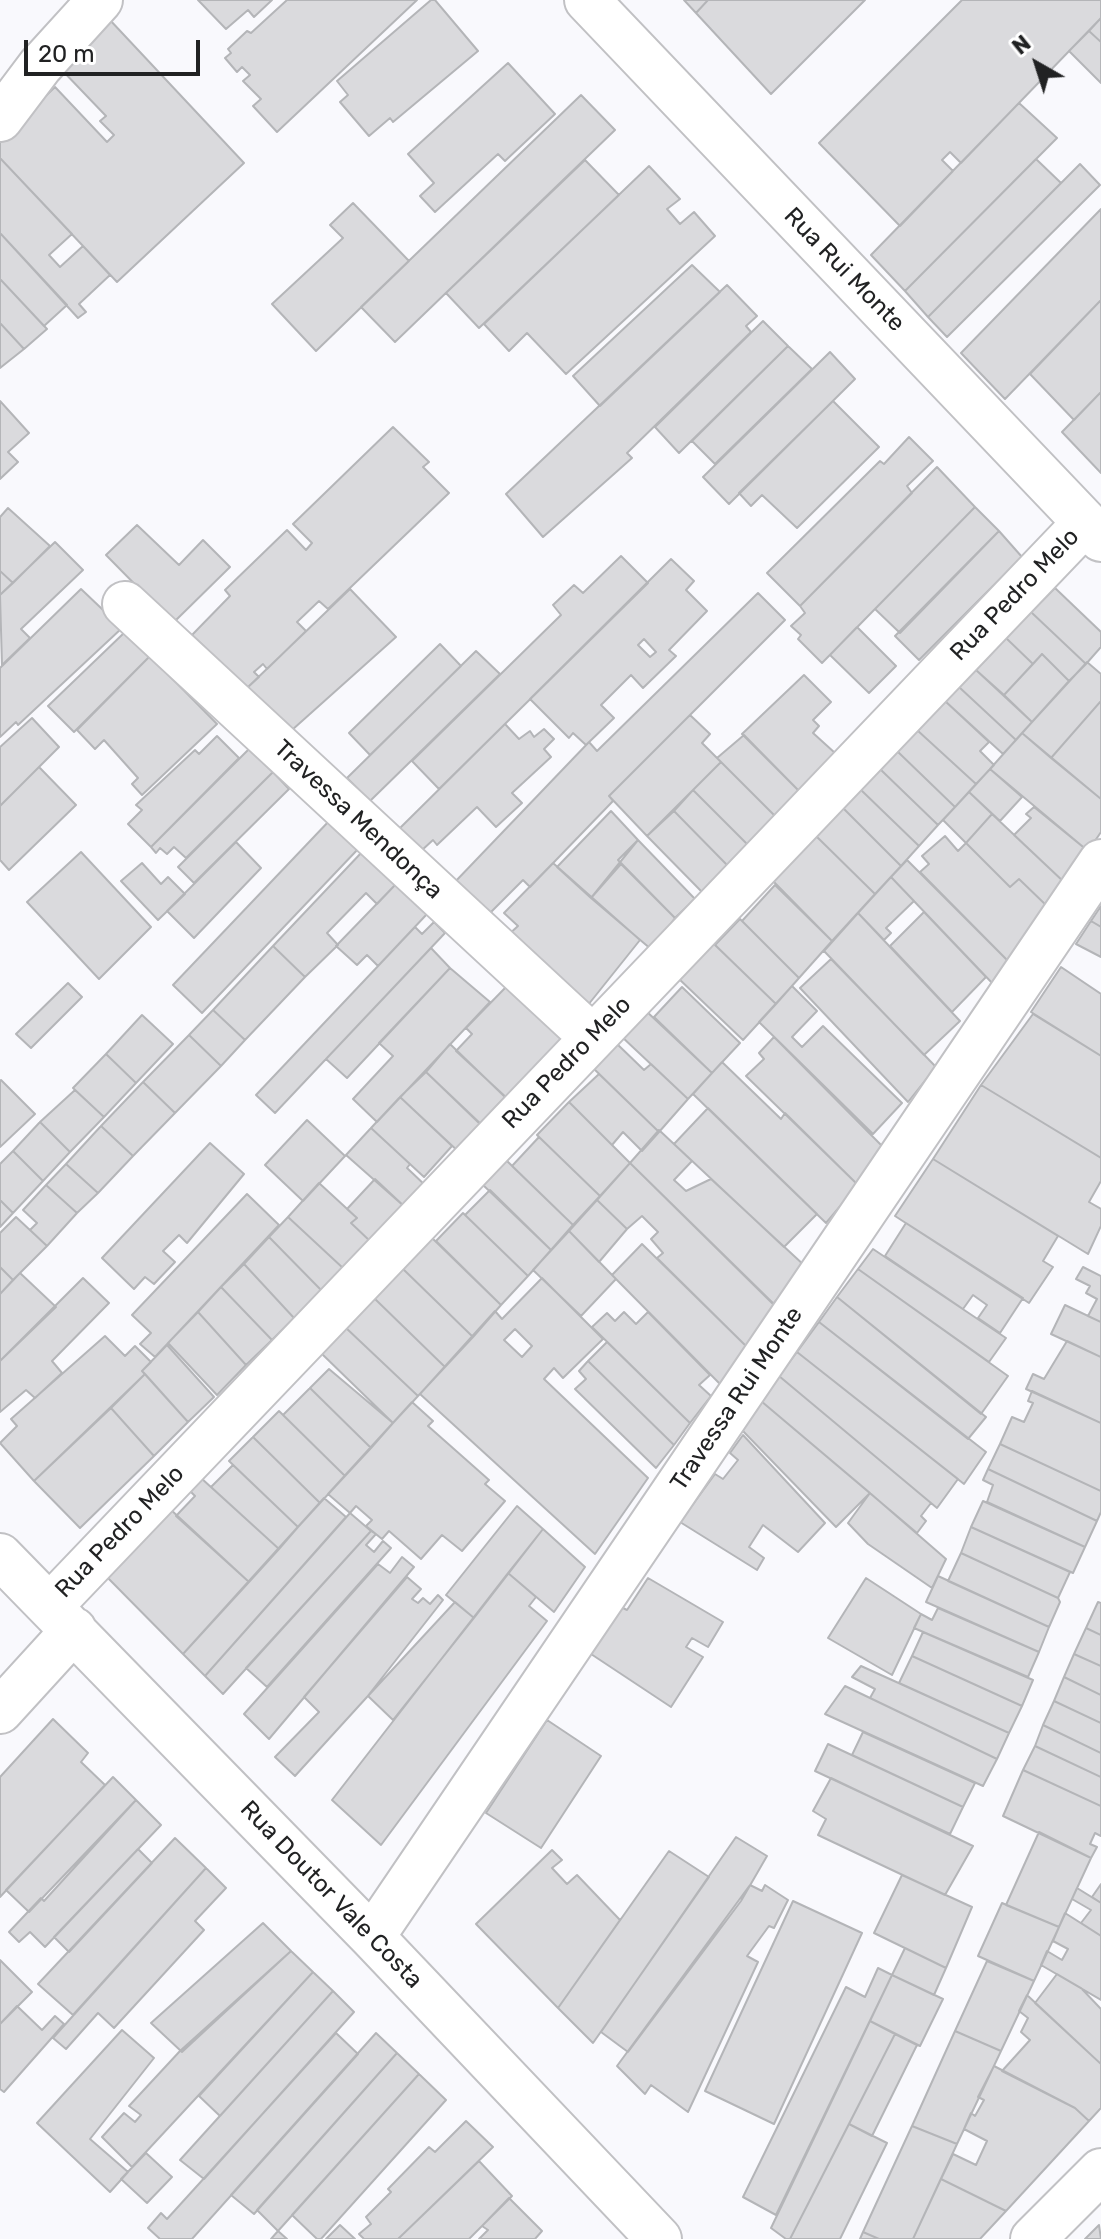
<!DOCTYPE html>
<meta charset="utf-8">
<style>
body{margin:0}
#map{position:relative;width:1101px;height:2239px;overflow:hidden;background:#f9f9fd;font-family:Rubik,sans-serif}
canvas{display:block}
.north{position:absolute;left:997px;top:24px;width:80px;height:80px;-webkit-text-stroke:6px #fff;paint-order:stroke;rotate:321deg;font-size:22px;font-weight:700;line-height:32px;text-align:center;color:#212223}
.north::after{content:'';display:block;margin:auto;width:28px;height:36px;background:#212223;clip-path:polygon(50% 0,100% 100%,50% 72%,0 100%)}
.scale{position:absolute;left:24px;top:40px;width:176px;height:36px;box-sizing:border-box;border:4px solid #212223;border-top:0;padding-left:10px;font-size:24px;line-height:28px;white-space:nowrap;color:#212223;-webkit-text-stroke:6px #fff;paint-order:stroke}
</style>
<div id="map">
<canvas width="1101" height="2239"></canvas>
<div class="north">N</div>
<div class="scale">20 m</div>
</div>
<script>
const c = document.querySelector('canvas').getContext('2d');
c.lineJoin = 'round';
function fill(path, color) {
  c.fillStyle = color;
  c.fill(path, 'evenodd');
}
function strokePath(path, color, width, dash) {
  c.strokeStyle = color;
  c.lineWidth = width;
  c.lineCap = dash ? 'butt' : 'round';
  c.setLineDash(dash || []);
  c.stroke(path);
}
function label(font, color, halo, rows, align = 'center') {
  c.font = font + ' Rubik,sans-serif';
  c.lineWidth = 7;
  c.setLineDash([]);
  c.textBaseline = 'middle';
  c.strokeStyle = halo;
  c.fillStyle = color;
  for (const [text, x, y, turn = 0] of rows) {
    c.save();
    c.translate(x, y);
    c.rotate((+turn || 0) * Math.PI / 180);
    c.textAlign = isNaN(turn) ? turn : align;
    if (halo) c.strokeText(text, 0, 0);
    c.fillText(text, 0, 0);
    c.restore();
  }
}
const building = new Path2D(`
 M198,0H272L254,17L248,10L226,29Z
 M287,0H417L277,132L253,106L261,99L243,81L250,75L242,67L237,72L225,58L231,53L228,49L247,31L251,33Z
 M431,0H435L478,51L393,122L390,118L369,136L340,102L348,95L337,81Z
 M684,0H708L696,13Z
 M708,0H865L771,94L696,13Z
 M962,0H1101V18L961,163L950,152L942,160L953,171L900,226L819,143Z
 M1101,18V42L1089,31Z
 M109,19L244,163L117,282L0,158V140L55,87L107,142L114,135L100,121L106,116L59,67Z
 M1089,31L1101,42V83L1069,51Z
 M508,63L555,114L505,161L498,154L435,212L420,196L434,183L408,154Z
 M581,95L615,130L395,342L361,307Z
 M1019,103L1057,138L905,291L871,255Z
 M0,158L72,234L49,255L60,267L83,246L110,275L79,304L86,312L78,318L0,233Z
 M1036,159L1061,183L928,317L905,291Z
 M585,160L619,195L479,328L446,293Z
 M1080,164L1100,185L947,337L928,317Z
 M649,166L680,199L667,209L680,224L694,212L715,236L566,374L527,333L509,351L484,324Z
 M353,203L409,261L316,351L272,304L343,238L330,225Z
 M1101,209V300L1005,399L961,353Z
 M0,233L67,305L44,326L0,279Z
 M692,265L720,292L600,406L573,376Z
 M0,279L47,329L24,349L0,323Z
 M727,285L757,316L746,326L751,332L627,453L632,458L543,537L506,494Z
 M1101,300V392L1074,420L1030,374Z
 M763,321L788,346L679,453L655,427Z
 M0,323L24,349L0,368Z
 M788,346L812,369L715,464L692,441Z
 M830,352L855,379L729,504L703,477Z
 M1101,392V473L1062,432Z
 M0,401L29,433L8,452L18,462L0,479Z
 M833,401L879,447L797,528L762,495L751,506L739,493Z
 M393,427L429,462L423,467L449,493L328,609L319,601L297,622L306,631L267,669L263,664L254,672L259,677L247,688L192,635L230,596L225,590L287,530L306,550L312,543L293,524Z
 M909,437L933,461L907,486L912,493L800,606L767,573L880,461L884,464Z
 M937,467L975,507L822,663L798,639L801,635L791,626L805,613L800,606Z
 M975,507L999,531L900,633L875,609Z
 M8,508L50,546L13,583L0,571V517Z
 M137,525L179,565L203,540L230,567L173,623L106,555Z
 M999,531L1022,557L919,660L895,636Z
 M55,542L83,570L21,629L30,638L2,665L0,595Z
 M621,556L648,583L439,789L412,761L561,615L553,605L574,585L583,593Z
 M671,559L694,581L686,590L707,611L669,650L676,656L643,688L631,675L601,705L614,718L586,745L573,733L569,738L530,699ZM644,639L656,652L650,657L638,645Z
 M0,571L13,583L0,595Z
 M1055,588L1101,632V647L1086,664L1031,612Z
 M81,589L122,628L18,725L16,722L0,737V668Z
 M350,589L396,637L292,730L247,688Z
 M758,593L785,620L609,796L613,801L530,887L523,880L487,916L453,884L589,742L597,751Z
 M1031,612L1086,664L1069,681L1042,654L1033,664L1006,638Z
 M857,627L896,666L869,693L830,655Z
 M125,632L150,656L74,732L48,706Z
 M1006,638L1033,664L1004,695L976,670Z
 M440,644L461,666L370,755L349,733Z
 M476,651L500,674L370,801L347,778Z
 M1042,654L1069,681L1032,722L1004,695Z
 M150,656L217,724L142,795L132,784L138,778L104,740L95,749L77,730Z
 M1087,662L1101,674V701L1051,758L1022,733Z
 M976,670L1032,722L1016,740L959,687Z
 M804,675L831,702L813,720L819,726L813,733L835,753L800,792L742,734Z
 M959,687L1016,740L1003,754L945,701Z
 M945,701L989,742L980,751L994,765L976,784L917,730Z
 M1101,701V799L1051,758Z
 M690,715L710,734L702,743L721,762L647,836L609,796Z
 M32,718L59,747L0,806V747Z
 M505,724L519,739L530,731L534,737L544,729L554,739L544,749L551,757L512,793L522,803L496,827L477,807L437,845L433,840L421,851L398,830Z
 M917,730L976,784L955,807L897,751Z
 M1022,733L1101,799V832L1088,851L990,769Z
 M744,735L800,792L776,817L717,758Z
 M217,736L239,758L151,847L128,824L142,810L136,805L195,750L199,754Z
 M249,749L273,772L186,858L174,847L167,854L160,848L156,853L151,847Z
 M897,751L955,807L938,825L880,769Z
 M721,762L776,817L748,845L693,790Z
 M39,767L76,805L9,870L0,860V806Z
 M880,769L938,825L919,846L860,789Z
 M990,769L1022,797L1000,821L969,792Z
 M273,772L289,789L194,883L178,867Z
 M860,789L919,846L901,866L843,808Z
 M693,790L748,845L728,866L674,811Z
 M969,792L992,814L966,843L943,820Z
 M1034,807L1088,851L1065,883L1014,835L1031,818L1026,814Z
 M843,808L901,866L875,894L815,835Z
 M611,811L638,840L591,898L557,867Z
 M674,811L728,866L702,892L647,836Z
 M992,814L1065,883L1048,907L1019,879L1010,887L966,843Z
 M330,820L359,848L202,1013L173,985Z
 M815,835L875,894L832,941L772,880Z
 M945,836L958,851L966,843L1010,887L1019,879L1048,907L1009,962L920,872L929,864L922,856Z
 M638,840L695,899L675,918L618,860Z
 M236,842L261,868L194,938L167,911Z
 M81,852L151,927L99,979L27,902Z
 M362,852L396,884L377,904L366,893L327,933L338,945L305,977L273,946Z
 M907,860L1009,962L994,985L891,877Z
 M142,863L161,884L168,877L185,894L158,920L121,881Z
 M553,863L640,940L584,1010L507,936L518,926L504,913Z
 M621,864L675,918L652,950L591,898Z
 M891,877L914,901L886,928L891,933L884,940L858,913Z
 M396,884L427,914L378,966L367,955L357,965L336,946Z
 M775,885L832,941L799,978L742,921Z
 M1101,906V927L1091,921Z
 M924,912L986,977L952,1012L890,946Z
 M858,913L960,1021L924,1055L824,951Z
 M740,919L799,978L776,1004L715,945Z
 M1091,921L1101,927V957L1076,944Z
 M434,922L445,933L275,1113L256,1095L415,927L422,934Z
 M712,942L776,1004L743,1040L678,978Z
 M273,946L305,977L245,1040L213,1010Z
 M431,948L450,968L347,1078L326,1059Z
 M831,959L936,1067L908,1102L800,988Z
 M1061,967L1101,994V1056L1031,1012Z
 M450,968L490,1002L377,1122L353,1099L393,1056L379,1043Z
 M68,983L82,997L31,1048L16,1034Z
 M792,986L817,1011L792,1037L802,1047L823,1026L902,1103L873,1134L759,1022Z
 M506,987L564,1041L509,1100L456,1051L472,1034L466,1028Z
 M682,987L740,1043L712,1073L654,1017Z
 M213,1010L245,1040L221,1066L189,1035Z
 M645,1010L712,1073L688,1099L621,1036Z
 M1033,1014L1101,1056V1158L981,1085Z
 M142,1015L173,1044L136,1083L106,1054Z
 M189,1035L221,1066L175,1113L143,1082Z
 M774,1037L886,1150L858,1185L746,1076L764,1059L759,1053Z
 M615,1042L644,1070L651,1064L688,1099L659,1132L592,1067Z
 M450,1044L505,1097L480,1124L426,1072Z
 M106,1054L136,1083L104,1117L73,1088Z
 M722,1062L781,1119L785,1113L858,1185L826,1223L693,1094Z
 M426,1072L485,1128L461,1154L400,1097Z
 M599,1074L659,1132L642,1151L623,1132L612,1145L569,1102Z
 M1,1080L35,1114L0,1147V1081Z
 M143,1082L175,1113L133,1156L101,1126Z
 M981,1085L1101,1158V1181L1089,1202L1101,1209V1226L1088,1254L933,1159Z
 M75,1090L104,1117L70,1152L40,1122Z
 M400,1097L452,1146L424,1177L371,1128Z
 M569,1102L630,1163L600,1196L537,1135Z
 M708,1108L817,1214L784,1247L674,1144Z
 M307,1120L345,1156L303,1201L265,1165Z
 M40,1122L70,1152L43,1181L13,1151Z
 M101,1126L133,1156L98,1193L66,1164Z
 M371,1128L410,1164L407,1168L427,1187L406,1208L346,1155Z
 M659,1130L692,1161L674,1180L686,1191L711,1179L806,1267L773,1304L630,1163Z
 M539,1137L600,1196L573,1225L512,1166Z
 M210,1143L244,1174L187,1243L179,1235L163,1251L175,1262L154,1284L145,1277L134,1289L102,1258Z
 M13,1151L43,1181L13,1213L0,1200V1164Z
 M933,1159L1058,1236L1043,1261L1053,1267L1029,1303L895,1216Z
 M506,1160L573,1225L551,1250L482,1184Z
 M630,1163L779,1309L748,1348L657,1258L663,1253L651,1239L658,1232L642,1216L627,1229L597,1200Z
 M66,1164L98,1193L77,1213L46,1185Z
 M375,1179L406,1208L371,1242L351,1223L357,1218L347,1209Z
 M319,1183L357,1218L351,1223L371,1242L344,1269L288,1217Z
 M46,1185L77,1213L47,1246L30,1230L37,1223L23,1210Z
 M490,1190L551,1250L528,1276L465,1215Z
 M247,1194L279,1225L155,1357L140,1344L151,1333L132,1315Z
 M0,1200L13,1213L0,1227Z
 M597,1200L627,1229L599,1262L569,1231Z
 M463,1213L528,1276L501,1305L436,1241Z
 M16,1217L47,1246L13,1280L0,1267V1233Z
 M288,1217L344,1269L322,1291L269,1237Z
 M906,1223L1023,1298L1000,1333L978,1318L987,1305L973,1295L963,1309L885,1256Z
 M569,1231L616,1279L581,1316L533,1270Z
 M269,1237L322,1291L294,1318L244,1264Z
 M431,1237L501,1305L473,1337L402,1268Z
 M642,1244L748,1348L720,1384L612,1275Z
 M873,1249L1006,1338L989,1362L858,1269Z
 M244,1264L294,1318L272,1340L221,1287Z
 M0,1267L13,1280L0,1294Z
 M1083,1267L1101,1276V1322L1088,1316L1097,1299L1086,1293L1090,1286L1076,1279Z
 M402,1268L473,1337L445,1367L374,1298Z
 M858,1269L1008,1376L981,1414L837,1297Z
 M20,1273L56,1307L0,1361V1294Z
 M83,1278L109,1303L52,1361L62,1373L35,1398L26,1390L0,1412V1361Z
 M542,1278L603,1339L563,1378L554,1368L544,1379L648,1478L595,1554L420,1394L495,1311L502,1319ZM515,1329L532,1346L522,1357L504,1340Z
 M221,1287L272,1340L246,1365L198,1312Z
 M837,1297L986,1417L968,1439L819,1322Z
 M374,1298L445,1367L418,1396L345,1327Z
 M1065,1305L1101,1322V1357L1051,1334Z
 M198,1312L246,1365L217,1395L168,1343Z
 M624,1312L636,1324L648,1312L710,1375L699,1385L711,1396L690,1423L592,1327L607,1313L615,1321Z
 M819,1322L986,1452L964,1484L797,1352Z
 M345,1327L418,1396L393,1423L321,1353Z
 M105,1336L125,1356L135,1346L151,1362L142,1371L145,1374L34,1481L0,1443L17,1426L11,1419Z
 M1067,1341L1101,1357V1423L1026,1389L1033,1374L1044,1379Z
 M607,1342L690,1423L674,1445L588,1361Z
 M167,1345L214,1397L188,1422L142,1371Z
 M797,1352L958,1479L937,1508L779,1376Z
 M588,1361L674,1445L656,1468L575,1389L586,1379L579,1371Z
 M329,1369L393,1423L371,1448L310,1388Z
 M145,1374L188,1422L154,1456L111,1408Z
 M779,1376L931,1503L921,1516L926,1521L917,1533L761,1401Z
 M310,1388L371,1448L345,1476L283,1415Z
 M1032,1391L1101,1423V1491L1000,1444L1012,1417L1024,1422L1033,1403L1028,1401Z
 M761,1401L870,1493L836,1527L741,1429Z
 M412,1402L433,1421L428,1426L489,1480L485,1484L505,1501L462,1551L442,1535L421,1559L389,1531L382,1539L366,1526L372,1520L356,1506L350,1513L328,1494Z
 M111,1408L154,1456L80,1528L34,1481Z
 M279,1411L345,1476L320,1503L253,1437Z
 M743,1435L825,1523L798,1552L763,1525L749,1547L764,1558L757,1570L680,1522L715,1474L723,1479L738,1460L730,1453Z
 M253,1437L320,1503L298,1527L229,1461Z
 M1000,1444L1101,1491V1512L1097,1521L988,1469Z
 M233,1465L298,1527L279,1549L211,1487Z
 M988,1469L1097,1521L1085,1547L987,1502L993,1485L983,1480Z
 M201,1478L279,1549L249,1582L176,1516L195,1496L189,1490Z
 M870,1493L946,1559L932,1588L868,1544L848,1523Z
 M324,1498L346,1517L205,1676L183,1654Z
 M983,1501L1085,1547L1073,1573L971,1527Z
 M517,1506L543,1529L474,1618L446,1595Z
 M170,1509L249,1582L183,1654L104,1574Z
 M350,1513L371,1531L223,1694L205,1676Z
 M971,1527L1070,1572L1058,1598L961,1553Z
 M543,1529L585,1567L554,1612L508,1573Z
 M371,1531L376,1534L366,1545L374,1552L383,1541L391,1548L267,1687L246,1668Z
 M961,1553L1058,1598L1060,1602L1049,1627L948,1581Z
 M402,1557L414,1567L269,1739L244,1714L378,1564L390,1573Z
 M508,1573L536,1597L529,1606L547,1621L381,1845L332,1800Z
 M938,1576L1049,1627L1039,1652L926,1602Z
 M407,1577L421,1589L412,1599L418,1603L423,1598L430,1604L438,1595L443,1600L367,1697L295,1776L275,1757L319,1712L304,1697Z
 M648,1578L723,1622L708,1647L692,1638L686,1647L703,1657L671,1707L591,1654L621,1607L627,1610Z
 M866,1578L921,1614L892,1675L828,1638Z
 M455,1602L474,1618L393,1720L368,1696Z
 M1098,1602L1101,1603V1635L1086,1628Z
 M938,1608L1039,1652L1028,1677L914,1628L921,1614L932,1620Z
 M1086,1628L1101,1635V1666L1074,1654Z
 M923,1632L1033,1680L1022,1706L912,1656Z
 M1074,1654L1101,1666V1695L1064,1677Z
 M912,1656L1022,1706L1009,1733L899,1683Z
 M861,1666L1009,1733L997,1759L870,1698L875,1689L852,1677Z
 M1064,1677L1101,1695V1723L1054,1701Z
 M845,1686L997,1759L983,1786L825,1714Z
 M1054,1701L1101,1723V1753L1043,1725Z
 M53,1719L88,1753L81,1762L105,1785L0,1897V1777Z
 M547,1720L601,1756L541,1848L486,1813Z
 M1043,1725L1101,1753V1777L1035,1746Z
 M863,1732L975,1783L963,1807L852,1755Z
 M828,1744L963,1807L950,1834L815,1771Z
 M1035,1746L1101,1777V1806L1023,1770Z
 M1023,1770L1101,1806V1836L1095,1833L1090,1844L1097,1847L1091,1858L1003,1816Z
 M113,1777L136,1800L29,1912L6,1890Z
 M831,1778L973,1846L945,1895L818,1835L826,1819L813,1811Z
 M136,1800L161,1825L45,1947L30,1932L19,1942L9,1932L41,1898L44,1901Z
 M1039,1832L1091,1858L1059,1927L1006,1905Z
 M736,1837L767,1856L741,1901L628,2052L601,2032Z
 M175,1838L206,1868L73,2015L38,1984Z
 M138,1849L152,1863L69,1952L54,1937Z
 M552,1850L562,1860L552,1868L567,1884L577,1875L620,1920L558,2008L476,1924Z
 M669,1851L709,1877L593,2043L558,2008Z
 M206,1868L226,1888L195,1921L204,1930L114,2028L98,2013L66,2049L53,2038Z
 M902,1875L972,1907L946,1968L874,1933Z
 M1101,1884V1903L1092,1897Z
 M750,1885L762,1891L765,1885L788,1900L774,1928L769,1926L747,1956L758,1962L688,2112L651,2085L645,2094L617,2066Z
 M1077,1888L1101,1903V1936L1081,1923L1091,1910L1072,1899Z
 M793,1901L862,1933L774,2124L705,2091Z
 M1002,1903L1059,1927L1034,1981L978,1956Z
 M1065,1913L1101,1936V2000L1041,1965L1047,1951L1062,1960L1068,1949L1053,1941Z
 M263,1923L291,1951L182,2052L151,2023Z
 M905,1948L946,1968L934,1995L892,1975Z
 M291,1951L313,1972L132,2167L102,2137L124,2113L135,2122L141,2115L129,2106L180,2051Z
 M0,1960L32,1992L0,2024Z
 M987,1961L1034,1981L1001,2051L955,2031Z
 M878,1968L892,1975L776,2215L743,2197L846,1987L865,1997Z
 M313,1972L333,1991L220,2116L199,2096Z
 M1057,1974L1081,1988L1101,2009V2064L1035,2003Z
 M892,1975L943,1999L920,2046L870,2021Z
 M333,1991L354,2012L204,2179L180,2160Z
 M1027,1995L1101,2064V2108L1089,2121L1075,2108L1002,2071L1030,2040L1021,2032L1028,2018L1019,2011Z
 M17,2006L42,2030L55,2016L64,2024L4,2092L0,2089V2024Z
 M870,2021L895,2034L790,2239H786L771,2228Z
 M122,2030L154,2058L90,2139L128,2172L110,2192L37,2123Z
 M955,2031L1001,2051L957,2144L912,2126Z
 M336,2033L358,2054L192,2239H160L148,2228L161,2213L167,2219Z
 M376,2033L397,2053L254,2214L231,2195Z
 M895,2034L917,2045L872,2136L849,2124Z
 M397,2053L419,2074L278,2231L257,2210Z
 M994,2066L1075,2108L1089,2121L1006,2211L941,2179L953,2154L976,2165L987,2141L964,2129L971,2113L975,2116L984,2100L978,2097Z
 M419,2074L446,2100L321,2239H317L292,2215Z
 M466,2121L493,2147L398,2239H364L359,2234L371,2224L366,2217L391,2192L388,2189L429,2147L435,2152Z
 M849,2124L887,2143L840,2239H790Z
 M912,2126L957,2144L913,2239H879L863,2232Z
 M146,2153L172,2177L147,2203L121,2179Z
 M479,2161L512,2196L469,2239H398Z
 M941,2179L1006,2211L980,2239H913Z
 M509,2198L542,2231L535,2239H479L488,2230L482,2226Z
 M340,2225L355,2239H326Z
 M1099,2225L1101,2239H1085Z
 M278,2231L287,2239H271Z
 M863,2232L879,2239H860Z`);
const street = new Path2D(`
 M587,0L1101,539
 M0,119L40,66L100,0
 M125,604L592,1037
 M0,1556L372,1937L659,2239
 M51,1605L1085,523
 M0,1711L74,1630
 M372,1937L1101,862
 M1033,2239L1101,2171`);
const streetNames = [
 ["Rua Rui Monte",844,270,46],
 ["Rua Pedro Melo",1015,595,-46],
 ["Travessa Mendonça",358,820,43],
 ["Rua Pedro Melo",567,1063,-46],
 ["Travessa Rui Monte",737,1399,-56],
 ["Rua Pedro Melo",120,1532,-46],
 ["Rua Doutor Vale Costa",331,1895,46]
];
fill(building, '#dadadd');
strokePath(building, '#b4b5b8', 2);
strokePath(street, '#c1c1c4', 48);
strokePath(street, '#fff', 44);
label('24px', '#212223', '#fff', streetNames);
</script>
